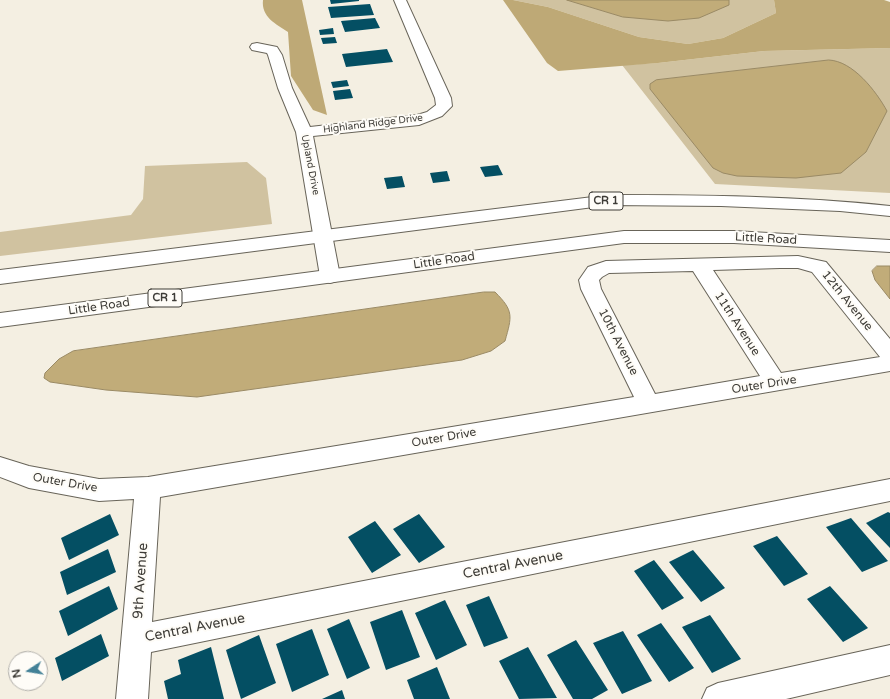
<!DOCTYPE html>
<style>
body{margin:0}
#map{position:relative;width:890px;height:699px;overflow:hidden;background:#f4efe2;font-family:"Varela Round",sans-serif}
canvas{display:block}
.north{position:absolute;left:8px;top:651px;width:40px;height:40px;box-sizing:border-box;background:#fefcf7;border:1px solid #b1afaa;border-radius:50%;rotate:258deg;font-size:11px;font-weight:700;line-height:16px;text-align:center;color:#3e3c37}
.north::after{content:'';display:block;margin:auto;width:14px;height:18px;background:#438197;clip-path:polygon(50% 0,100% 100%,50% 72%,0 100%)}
</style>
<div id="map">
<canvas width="890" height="699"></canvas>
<div class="north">N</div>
</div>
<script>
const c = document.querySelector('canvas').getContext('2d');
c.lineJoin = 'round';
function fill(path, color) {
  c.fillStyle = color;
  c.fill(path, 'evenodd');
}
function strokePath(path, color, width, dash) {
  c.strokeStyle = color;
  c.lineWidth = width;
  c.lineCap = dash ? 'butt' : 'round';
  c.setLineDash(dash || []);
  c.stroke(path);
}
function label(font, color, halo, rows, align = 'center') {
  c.font = font + ' "Varela Round",sans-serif';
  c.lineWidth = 4;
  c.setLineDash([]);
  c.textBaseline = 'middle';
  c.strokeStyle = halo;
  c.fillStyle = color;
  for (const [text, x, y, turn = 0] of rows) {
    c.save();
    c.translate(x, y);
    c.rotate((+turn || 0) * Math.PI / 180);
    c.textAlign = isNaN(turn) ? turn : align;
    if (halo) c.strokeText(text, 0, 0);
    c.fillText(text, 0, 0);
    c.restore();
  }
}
const green = new Path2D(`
 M513,0H774L776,13L723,38L688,44L639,37L548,7Z
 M890,48V193L715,184L622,65L658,63L764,51Z
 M247,162L266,178L272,224L0,256V232L131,215L143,199L145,166Z`);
const forest = new Path2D(`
 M263,0H302L327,115L313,110L291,76L288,32C276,24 261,17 263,0Z
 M503,0H513L548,7L639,37L688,44L723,38L776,13L774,0H884L890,2V48L764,51L658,63L558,71L547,63Z`);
const water = new Path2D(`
 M567,0H729V5L699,18L668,21L623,17Z
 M829,60C853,61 876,91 887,111L866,152L841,173L796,178L737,176L723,173L713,168L650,89V84L656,80Z
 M877,266H890V299L875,280L872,271Z
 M484,292H495C514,311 512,316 505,341L491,351L462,360L197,397L106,390L50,382L44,378L45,373L59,359L73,351Z`);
const building = new Path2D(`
 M330,0H359V1L331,4Z
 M370,4L374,15L331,18L328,7Z
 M375,18L380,28L345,32L341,21Z
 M333,28L334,34L320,35L319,30Z
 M335,37L337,43L323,44L321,38Z
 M387,49L393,62L346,67L342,54Z
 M347,80L349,86L333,88L331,82Z
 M350,89L353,98L335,100L333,91Z
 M498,165L503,175L485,177L480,167Z
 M447,171L450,181L433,183L430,173Z
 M402,176L405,187L387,189L384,178Z
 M888,512L890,513V548L866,523Z
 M110,514L119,535L69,560L61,538Z
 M419,514L445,547L419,563L393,529Z
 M851,518L888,561L862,572L826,527Z
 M375,521L401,555L372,573L348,537Z
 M777,536L808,574L784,586L753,546Z
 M108,549L116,572L67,595L60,572Z
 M693,550L725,588L701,602L669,562Z
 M654,560L684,598L662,610L634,571Z
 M109,586L118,609L68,636L59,611Z
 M830,586L868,628L843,642L807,599Z
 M489,596L508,638L484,647L466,605Z
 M445,600L467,645L436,660L415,613Z
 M402,610L420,657L386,670L370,622Z
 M710,615L741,659L712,673L682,627Z
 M349,619L370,668L347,679L327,629Z
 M661,623L694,668L669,682L637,635Z
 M312,629L329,675L292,692L276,644Z
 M623,631L652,681L622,694L593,643Z
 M101,634L109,656L62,681L55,658Z
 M259,635L276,683L241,699L226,650Z
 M576,640L608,690L592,699H573L547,655Z
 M211,647L224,699H168L164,681L181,674L178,660Z
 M528,647L557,698L519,699L499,661Z
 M437,667L450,699H414L407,680Z
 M342,690L345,699H322Z`);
const street = new Path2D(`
 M394,0H406L451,98L452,106L442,116L419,125L313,136L340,276L337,281L330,283L323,281L320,276L296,132L278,88L268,55L267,53L252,50L250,47L252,44L257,43L277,47L282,55L292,88L310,127L417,115L427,112L436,105L435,98Z
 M798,256L826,262L890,339V371L160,497L152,622L890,479V501L151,652L148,699H116L134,499L99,501L29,488L0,477V457L29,466L99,479L148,477L634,397L581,289L579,280L588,267L606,261ZM780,268H798L812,272L880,357L781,373L713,270ZM693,271L760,376L655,394L601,289L599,280L602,277L609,273Z
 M890,645V675L786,699H702L707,688L718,683Z`);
const primary = new Path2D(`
 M609,195C703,195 797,196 890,206V216L840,211L721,206L609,205L0,284V270Z
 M624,231H734L890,240V252L734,243H624L0,327V313Z`);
const farStreetnames = [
 ["Highland Ridge Drive",373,124,-7],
 ["Upland Drive",310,165,79]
];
const shields = [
 [606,201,34],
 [165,298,34]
];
const shieldNames = [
 ["CR 1",606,201],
 ["CR 1",165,298]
];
const streetNames = [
 ["Little Road",766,239,3],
 ["Little Road",444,261,-8],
 ["12th Avenue",847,301,51],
 ["Little Road",99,307,-8],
 ["11th Avenue",737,324,57],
 ["10th Avenue",618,342,63],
 ["Outer Drive",764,385,-9],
 ["Outer Drive",444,438,-10],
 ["Outer Drive",65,483,10]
];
const nearStreetnames = [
 ["Central Avenue",513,565,-11],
 ["9th Avenue",141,581,-86],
 ["Central Avenue",195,628,-11]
];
fill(green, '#d0c2a0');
fill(forest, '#bea976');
fill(water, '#c1ac79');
strokePath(water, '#9a8a65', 1);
fill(building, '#044f63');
strokePath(street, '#686459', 2);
strokePath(primary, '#686459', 2);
fill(street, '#fff');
fill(primary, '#fff');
label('10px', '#3e3c37', '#fefcf7', farStreetnames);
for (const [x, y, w] of shields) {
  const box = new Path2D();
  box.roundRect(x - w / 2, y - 9, w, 18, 3);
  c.fillStyle = '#fefcf7';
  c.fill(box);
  strokePath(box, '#3e3c37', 1);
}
label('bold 11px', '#3e3c37', null, shieldNames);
label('12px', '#3e3c37', '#fefcf7', streetNames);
label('14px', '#3e3c37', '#fefcf7', nearStreetnames);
</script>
